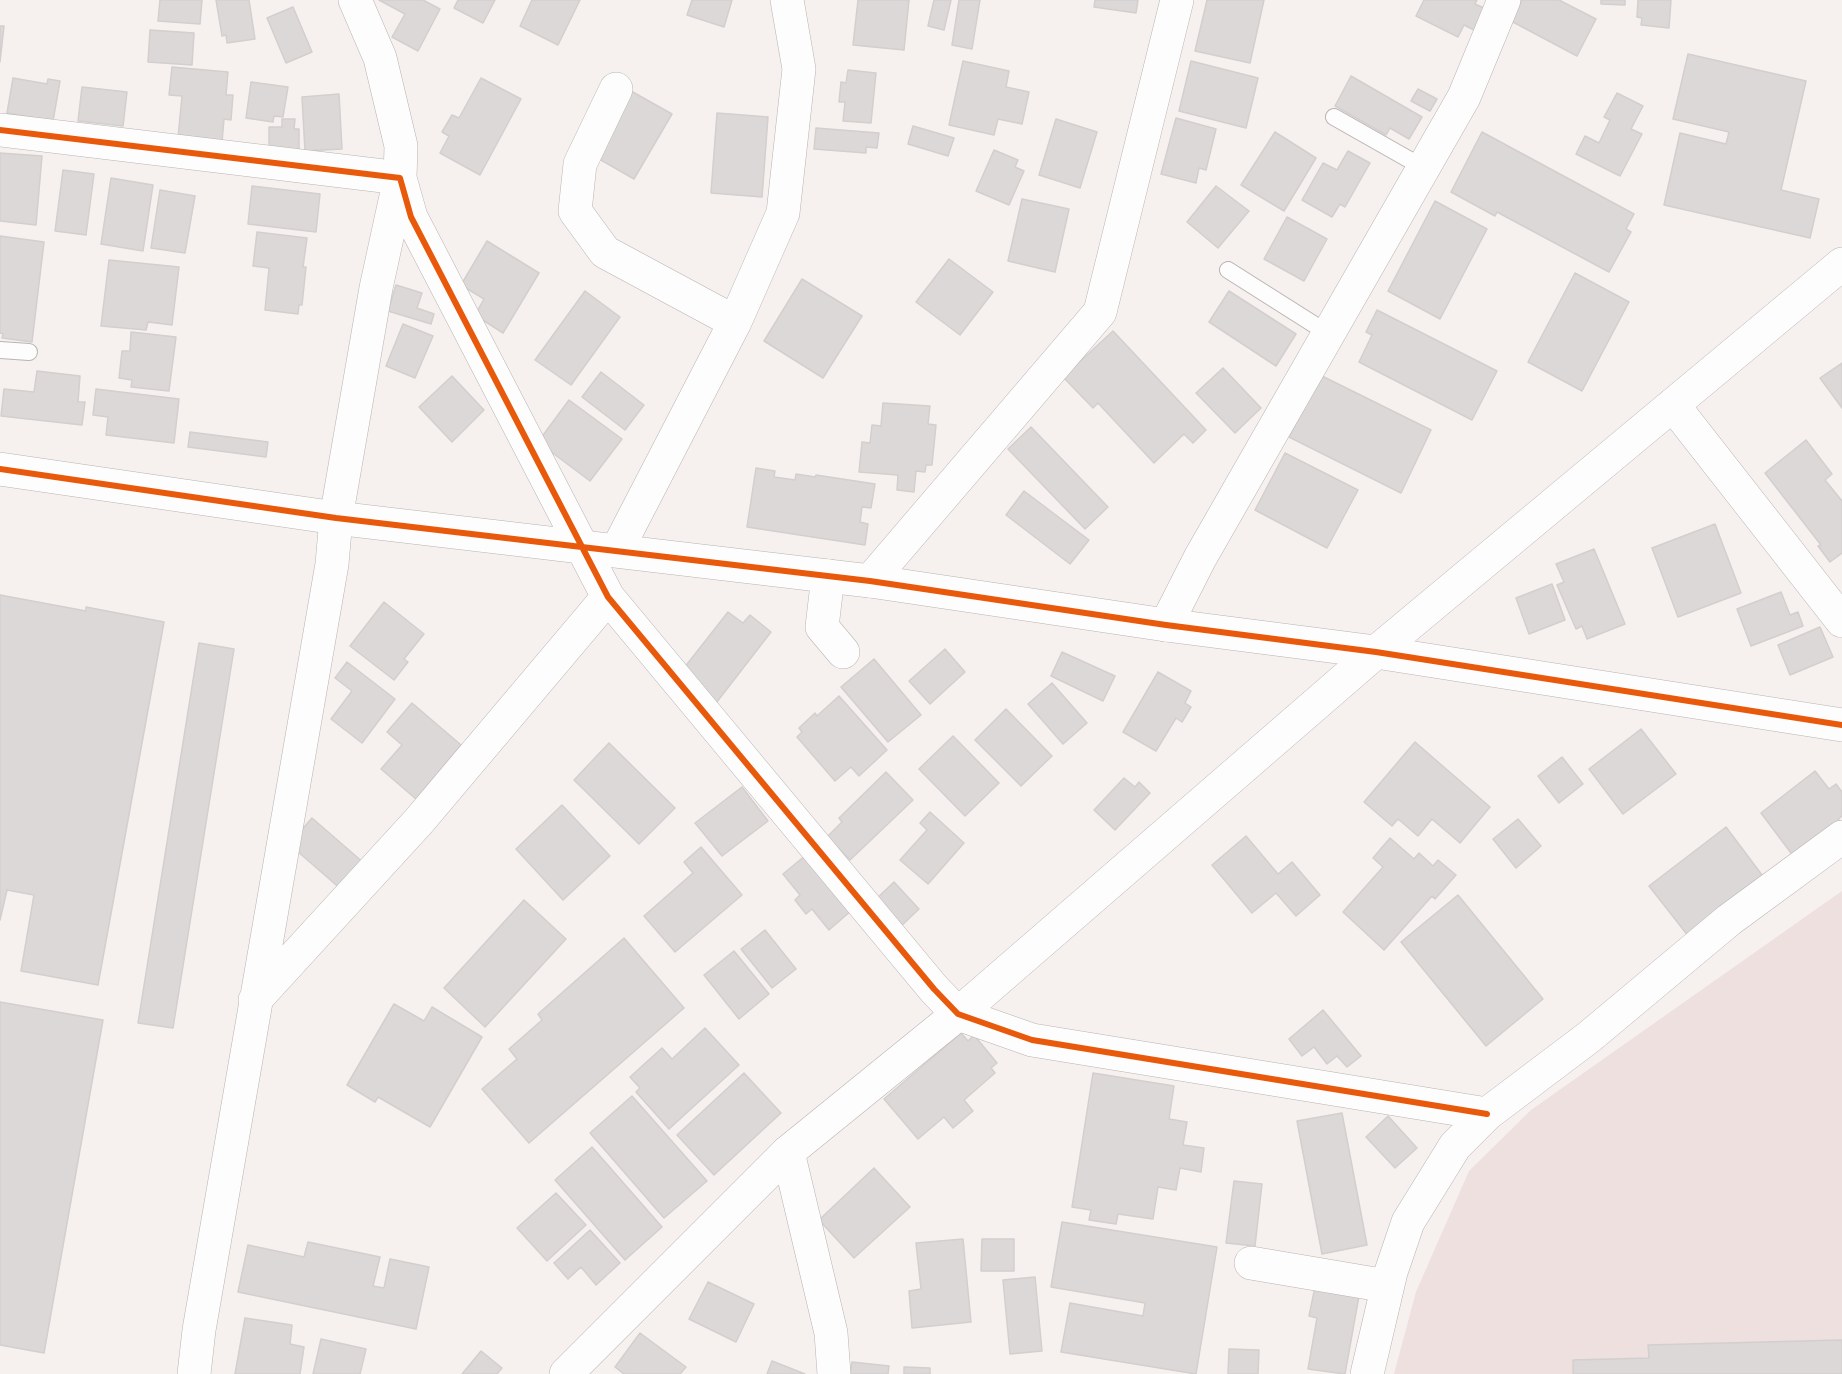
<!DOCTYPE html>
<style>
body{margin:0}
canvas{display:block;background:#f6f0ef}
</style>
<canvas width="1842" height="1374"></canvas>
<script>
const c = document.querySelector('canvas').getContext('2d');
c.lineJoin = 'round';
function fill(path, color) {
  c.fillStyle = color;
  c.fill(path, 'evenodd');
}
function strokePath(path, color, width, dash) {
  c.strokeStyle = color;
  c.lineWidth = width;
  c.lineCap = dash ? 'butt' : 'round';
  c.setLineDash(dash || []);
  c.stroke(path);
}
const built = new Path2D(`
 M1842,891V1374H1394L1416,1292L1469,1171L1531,1110Z`);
const building = new Path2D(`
 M160,0H202L200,24L158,21Z
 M216,0H249L255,39L227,43L226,35L222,36Z
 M379,0H423L440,9L418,51L392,37L405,14Z
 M458,0H495L483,23L454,8Z
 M532,0H580L558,45L520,26Z
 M692,0H732L724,27L687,15Z
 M858,0H909L904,50L853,45Z
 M934,0H951L944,30L928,26Z
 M959,0H980L972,49L952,45Z
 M1095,0H1138L1136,13L1094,7Z
 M1207,0H1264L1250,63L1195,51Z
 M1424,0H1477L1475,4L1484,8L1474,30L1464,25L1458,37L1416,16Z
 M1522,0H1559L1596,19L1577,56L1511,21Z
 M1601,0H1625V5L1601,4Z
 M1638,0H1671L1669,28L1641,25L1642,18L1637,17Z
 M293,7L312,52L286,63L267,18Z
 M0,26H4L0,62Z
 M150,30L194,33L192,65L148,62Z
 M1688,54L1806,81L1781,190L1819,199L1810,238L1664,205L1680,133L1726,144L1729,132L1673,119Z
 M963,61L1009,71L1006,87L1029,92L1022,124L998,119L994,135L949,125Z
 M1191,61L1258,78L1246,128L1179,111Z
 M172,67L228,72L226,95H233L231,120L224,119L222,142L178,138L182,96L169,95Z
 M848,70L876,73L871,123L843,121L845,102H839L841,82L846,83Z
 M1351,76L1422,117L1409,139L1390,128L1386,135L1335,106Z
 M13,78L47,84L48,79L60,81L53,121L7,113Z
 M481,78L521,99L480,175L440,153L449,136L442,132L452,115L459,118Z
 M251,82L288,87L283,117L274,116L273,122L246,118Z
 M82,87L127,92L123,126L78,121Z
 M1418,89L1437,99L1430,111L1411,101Z
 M631,91L672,114L634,179L594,156Z
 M1617,93L1643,106L1631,129L1642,134L1620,176L1576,154L1585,136L1599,143L1610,120L1604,117Z
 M339,94L342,149L305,151L302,97Z
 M717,113L768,117L762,197L711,193Z
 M1176,118L1216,129L1206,170L1199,168L1196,183L1161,174Z
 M282,119H295L294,129H299V156L269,155V127H282Z
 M1056,119L1097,132L1080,188L1039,175Z
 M913,126L954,138L948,156L908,144Z
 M816,128L879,133L877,148L866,147V153L814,149Z
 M1275,132L1316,158L1284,211L1241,185Z
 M1482,132L1634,214L1626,229L1631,232L1609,272L1497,212L1495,216L1451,192Z
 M994,150L1018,160L1015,167L1024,171L1009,205L976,191Z
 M1348,151L1370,163L1345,207L1340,204L1332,217L1302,200L1323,163L1337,170Z
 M0,153L42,156L36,225L0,221Z
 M63,170L94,174L86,235L55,231Z
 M111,178L153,185L143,251L101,244Z
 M252,186L320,194L316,232L248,224Z
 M1216,186L1249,211L1218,248L1187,222Z
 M160,190L195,196L185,253L151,248Z
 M1022,199L1069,209L1055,272L1008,261Z
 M1435,201L1487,229L1440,319L1388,291Z
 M1287,217L1327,239L1304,281L1264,259Z
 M257,232L307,238L303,267H306L302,305H299L298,314L265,310L269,268L253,266Z
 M0,236L44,242L32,342L2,338L3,334L0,333Z
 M487,241L539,273L503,333L475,315L484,299L461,285Z
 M949,259L993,292L960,335L916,302Z
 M109,260L179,267L172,325L148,322L146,330L101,326Z
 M1575,273L1629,302L1582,391L1528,362Z
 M802,279L862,316L823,378L764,341Z
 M396,285L422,293L417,308L434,314L431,324L388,311Z
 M585,291L620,317L571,385L535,360Z
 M1229,291L1296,334L1276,366L1209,322Z
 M1377,310L1497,371L1472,420L1359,362L1372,335L1366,332Z
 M403,324L433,336L415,378L386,366Z
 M1113,331L1206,430L1193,443L1184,434L1154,463L1098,403L1093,408L1063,377Z
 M131,332L176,337L169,391L131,387L132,380L119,378L122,351H130Z
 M1842,363V408L1820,378Z
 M1223,368L1261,408L1235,433L1196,393Z
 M37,371L80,376L78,402H85L82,425L1,416L4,389L34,392Z
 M601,372L644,405L625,430L582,397Z
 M1320,375L1431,430L1401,493L1289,437Z
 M452,376L484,410L452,442L419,407Z
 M96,389L179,399L174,443L106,435L108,417L93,415Z
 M569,400L622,439L590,481L538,442Z
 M883,403L930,406L928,424L936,425L932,465H926L925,472L916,471L914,492L897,490L898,475L859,472L862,442L870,443L872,425L881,426Z
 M1031,427L1108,507L1085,529L1008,449Z
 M190,432L268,442L266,457L188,447Z
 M1806,440L1832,474L1825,480L1842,501V553L1830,562L1818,546L1821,545L1765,473Z
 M1285,453L1358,490L1327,548L1255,510Z
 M756,468L775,471L774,477L795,480L796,474L815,477L816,475L875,484L871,508L862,507L860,522L868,524L865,545L747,527Z
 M1024,491L1089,540L1070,564L1006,515Z
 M1715,524L1741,593L1678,617L1652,548Z
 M1594,549L1625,624L1587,639L1582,626L1576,629L1557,585L1564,582L1556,564Z
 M1552,584L1565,620L1529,634L1516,598Z
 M1781,592L1790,615L1798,612L1803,626L1751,646L1737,609Z
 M0,595L86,611V607L164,622L98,985L21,971L34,895L7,890L0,920Z
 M384,602L424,634L404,659L408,662L394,680L350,646Z
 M728,612L743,623L750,615L771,632L713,707L684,668Z
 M1820,627L1833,657L1790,675L1778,645Z
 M199,643L234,649L173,1028L138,1023Z
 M945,649L965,672L930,704L909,681Z
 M1062,652L1115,676L1103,701L1051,676Z
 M874,659L921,715L888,742L841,687Z
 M347,662L395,699L362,743L331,719L352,691L335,678Z
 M1158,672L1191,691L1185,703L1191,707L1182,722L1176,718L1156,751L1123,732Z
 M1052,683L1087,723L1063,744L1028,704Z
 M839,696L887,750L859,776L851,767L835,781L797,737L802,732L799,728L815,713L817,716Z
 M412,703L461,745L416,799L381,769L402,745L387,732Z
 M1006,709L1052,756L1021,786L975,740Z
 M1641,729L1676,774L1623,814L1589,769Z
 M953,736L999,783L965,816L919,769Z
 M1415,742L1490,807L1460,843L1432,819L1418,836L1398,819L1392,826L1364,802Z
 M609,743L675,808L639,844L574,780Z
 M1562,757L1583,784L1559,803L1538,776Z
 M1815,771L1829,789L1836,784L1842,792V816L1838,819L1842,824L1797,861L1761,813Z
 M886,772L913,800L850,860L827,837L842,822L839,818Z
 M1124,778L1135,787L1139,782L1150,793L1115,830L1094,810Z
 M742,787L768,821L722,856L695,823Z
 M562,805L610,856L563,900L516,849Z
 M930,812L964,843L928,884L900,860L927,830L920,823Z
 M312,818L365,864L343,891L289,844Z
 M1518,819L1541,846L1516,868L1493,839Z
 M1726,827L1765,879L1689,937L1649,886Z
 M1246,836L1278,874L1292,862L1320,895L1296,916L1276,893L1252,913L1212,865Z
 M1390,838L1414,859L1419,853L1433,866L1438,860L1456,875L1435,899L1432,896L1384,950L1343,912L1383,867L1373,858Z
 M701,847L742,895L675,952L644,916L693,873L684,862Z
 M806,855L852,910L829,930L812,909L806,914L795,900L800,895L783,874Z
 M894,882L919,909L898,929L873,902Z
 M1458,895L1543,999L1486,1046L1401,942Z
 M524,900L566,939L485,1027L444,988Z
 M765,930L796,969L772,988L741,949Z
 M624,938L684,1008L529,1143L482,1089L517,1059L509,1049L542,1020L538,1014Z
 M734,951L769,994L739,1019L704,975Z
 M0,1002L103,1020L44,1353L0,1345Z
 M394,1004L424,1021L432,1007L482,1037L430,1127L378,1097L375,1102L347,1085Z
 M1323,1010L1361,1056L1347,1067L1337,1056L1327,1064L1314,1047L1302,1056L1289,1039Z
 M705,1028L739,1065L669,1129L636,1092L640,1088L630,1077L662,1048L672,1059Z
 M961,1033L968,1041L974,1035L997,1063L991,1068L995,1073L964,1100L973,1111L953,1128L944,1117L918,1139L884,1099Z
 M744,1073L781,1113L714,1175L677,1135Z
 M1093,1073L1174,1086L1169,1119L1187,1122L1183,1145L1204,1148L1201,1172L1180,1168L1176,1190L1158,1187L1153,1219L1118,1214L1116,1224L1089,1220L1091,1210L1072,1207Z
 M632,1096L707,1181L664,1218L590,1133Z
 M1342,1113L1367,1245L1322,1254L1297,1121Z
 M1388,1116L1417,1148L1395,1168L1366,1137Z
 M592,1147L662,1227L625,1260L555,1180Z
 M874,1168L910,1207L854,1258L819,1220Z
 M1234,1181L1262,1184L1255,1246L1226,1243Z
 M556,1193L586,1225L547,1261L517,1228Z
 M1062,1222L1217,1247L1196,1374L1061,1352L1070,1303L1143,1316L1145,1303L1051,1287Z
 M590,1230L620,1263L596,1285L581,1267L568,1279L554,1263Z
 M963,1239L971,1322L912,1328L909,1291L921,1289L916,1243Z
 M982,1239H1014V1271H981Z
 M308,1242L380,1257L373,1286L384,1288L390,1259L429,1267L416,1329L238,1292L248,1245L304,1257Z
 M1035,1277L1042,1351L1010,1354L1003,1280Z
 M708,1282L754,1304L736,1342L689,1319Z
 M1315,1287L1359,1296L1345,1374L1308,1369L1317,1318L1309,1316Z
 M245,1318L292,1325L290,1344L304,1347L300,1374H235Z
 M640,1333L686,1367L680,1374H624L615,1367Z
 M321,1339L366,1349L360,1374H313Z
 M1842,1340V1374H1573V1360L1649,1358L1648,1345Z
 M1229,1349L1259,1350L1258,1374H1228Z
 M481,1351L502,1368L497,1374H462Z
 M772,1361L805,1374H767Z
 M852,1362L889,1366L888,1374H850Z
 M904,1367L930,1368V1374H904Z`);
const service = new Path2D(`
 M1334,117L1424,168
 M1228,270L1329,334
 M0,350L29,352`);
const minor = new Path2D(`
 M616,89L580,164L575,211L605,252L735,322
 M0,130L400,178L411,217L608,597L934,989L958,1014L1032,1040L1487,1114
 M1673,405L1842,621
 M617,550L735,322L783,213L799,69L787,0
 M828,576L822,627L843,652
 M870,581L1100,312L1177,0
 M1166,625L1200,558L1464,97L1504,0
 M255,1000L419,821L608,597
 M788,1152L831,1333L834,1374
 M1251,1263L1387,1286
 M194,1374L199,1330L332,564L336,518L376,288L400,178L401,146L380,58L355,0
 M1367,1374L1391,1272L1408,1222L1455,1146L1487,1114L1589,1037L1729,920L1842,837`);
const tertiary = new Path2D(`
 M0,469L336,518L870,581L1166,625L1376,652L1842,725
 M566,1374L788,1152L958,1014L1376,652L1842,264`);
const cycleway = new Path2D(`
 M0,130L400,178L411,217L608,597L934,989L958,1014L1032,1040L1487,1114
 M0,469L336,518L870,581L1166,625L1376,652L1842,725`);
fill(built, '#eee0de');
fill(building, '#dcd8d7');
strokePath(building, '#d3cfcf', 1.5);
strokePath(service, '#b8b4b2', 18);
strokePath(minor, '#b8b4b2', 34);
strokePath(tertiary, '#b8b4b2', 34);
strokePath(service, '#fefdfd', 16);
strokePath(minor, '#fefdfd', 33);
strokePath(tertiary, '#fefdfd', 33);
strokePath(cycleway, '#e8590c', 6);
</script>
